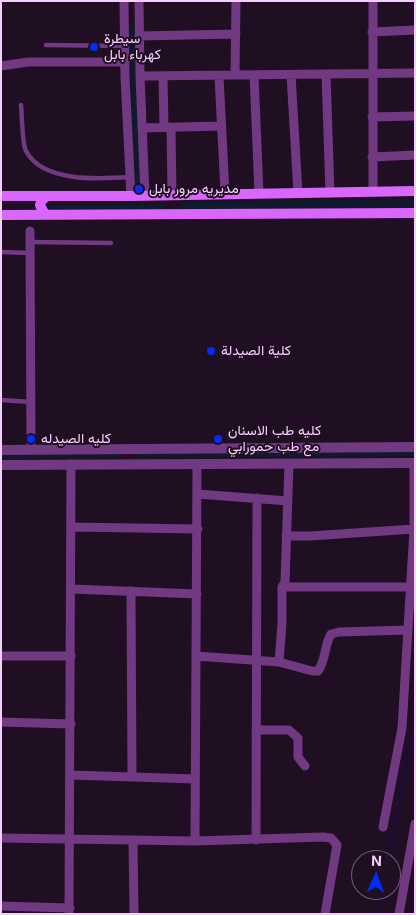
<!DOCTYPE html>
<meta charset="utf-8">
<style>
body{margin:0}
#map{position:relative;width:416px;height:915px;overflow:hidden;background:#200e22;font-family:Inter,sans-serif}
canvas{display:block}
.frame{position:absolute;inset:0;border:2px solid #f7cfff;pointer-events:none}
.north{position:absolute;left:351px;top:850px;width:50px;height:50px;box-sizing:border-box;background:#200e22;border:1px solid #765b7a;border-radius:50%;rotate:2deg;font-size:14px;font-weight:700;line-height:20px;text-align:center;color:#f7cfff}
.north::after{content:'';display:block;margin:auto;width:18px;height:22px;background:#022cf8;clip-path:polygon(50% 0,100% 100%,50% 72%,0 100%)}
</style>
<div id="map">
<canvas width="416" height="915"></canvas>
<div class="frame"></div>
<div class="north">N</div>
</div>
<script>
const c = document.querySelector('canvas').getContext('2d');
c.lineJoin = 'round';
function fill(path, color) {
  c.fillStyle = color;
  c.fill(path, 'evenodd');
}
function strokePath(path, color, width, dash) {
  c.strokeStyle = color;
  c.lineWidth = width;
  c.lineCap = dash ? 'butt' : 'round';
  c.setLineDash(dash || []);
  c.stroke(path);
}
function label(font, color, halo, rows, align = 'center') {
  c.font = font + ' Inter,Vazirmatn,sans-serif';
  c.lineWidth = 4;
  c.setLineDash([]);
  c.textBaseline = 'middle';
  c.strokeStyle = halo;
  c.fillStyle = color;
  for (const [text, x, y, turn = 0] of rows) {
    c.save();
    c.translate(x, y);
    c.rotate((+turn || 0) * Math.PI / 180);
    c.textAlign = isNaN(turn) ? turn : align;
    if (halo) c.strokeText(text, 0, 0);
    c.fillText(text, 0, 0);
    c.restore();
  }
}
const green = new Path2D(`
 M136,25L141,188H134L129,26Z
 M415,199V207L180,210L181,202Z
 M166,204V210L44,211V205Z
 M415,450V456L138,458V452Z
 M119,452V458L1,459V453Z`);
const stream = new Path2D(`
 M388,860L415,722
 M377,914L382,890`);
const service = new Path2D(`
 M46,45L124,46
 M21,105C22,114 22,144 26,151C43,183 100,179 130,177
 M30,242L111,243
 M1,252L30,253
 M1,400L31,402`);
const minor = new Path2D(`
 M124,1L125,77L131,196
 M139,1L140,76L145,195
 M373,1V192
 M372,32L415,30
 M139,36L236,34
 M1,66L28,62H125
 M326,74L330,193
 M235,75L236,1
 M254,75L259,193
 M291,75L298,193
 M140,76L415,73
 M163,76L164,127
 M219,76L225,193
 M372,117L415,116
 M171,127L172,195
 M142,128L221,126
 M372,157L415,155
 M30,231L31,450
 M198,494L288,501
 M72,527L198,529
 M286,536H310L414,529
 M282,587H411
 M72,589L197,594
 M131,591L132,777
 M1,656H71
 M196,656L279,662L312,671H318C326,660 324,646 331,634L339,632L408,630
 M279,662L282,624V587L285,582L289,464
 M1,722L71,724
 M256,730H289L298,738V757L305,766
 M71,775L195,779
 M383,827L402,728L414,529V463
 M1,838L195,841L323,837L331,838L337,845L325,914
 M256,840L257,498
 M133,841L134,914
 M195,841L197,465
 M1,906L70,908
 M69,914L71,464
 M399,914L415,824`);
const tertiary = new Path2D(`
 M1,450L415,447
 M1,465L415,463`);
const secondary = new Path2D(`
 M1,196H131L415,191
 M1,215L415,213
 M45,215L40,205L42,200L47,196`);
const markers = [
 [94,47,5,"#022cf8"],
 [139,189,5,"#022cf8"],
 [211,351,5,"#022cf8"],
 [31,439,5,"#022cf8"],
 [218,439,5,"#022cf8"]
];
const poiNames = [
 ["سيطرة",104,39],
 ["كهرباء بابل",104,55],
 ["مديريه مرور بابل",149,189],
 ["كلية الصيدلة",221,351],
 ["كليه طب الاسنان",228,431],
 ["مع طب حمورابي",228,447],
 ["كليه الصيدله",41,439]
];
fill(green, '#11192c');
strokePath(stream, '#1d0a3f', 2.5);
strokePath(service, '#703981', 4.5);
strokePath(minor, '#703981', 9);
strokePath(tertiary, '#703981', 10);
strokePath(secondary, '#d967fe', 10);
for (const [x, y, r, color] of markers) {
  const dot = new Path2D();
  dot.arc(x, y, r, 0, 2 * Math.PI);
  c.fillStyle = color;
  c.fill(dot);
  strokePath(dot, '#200e22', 2);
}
label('14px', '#f7cfff', '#200e22', poiNames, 'left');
</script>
